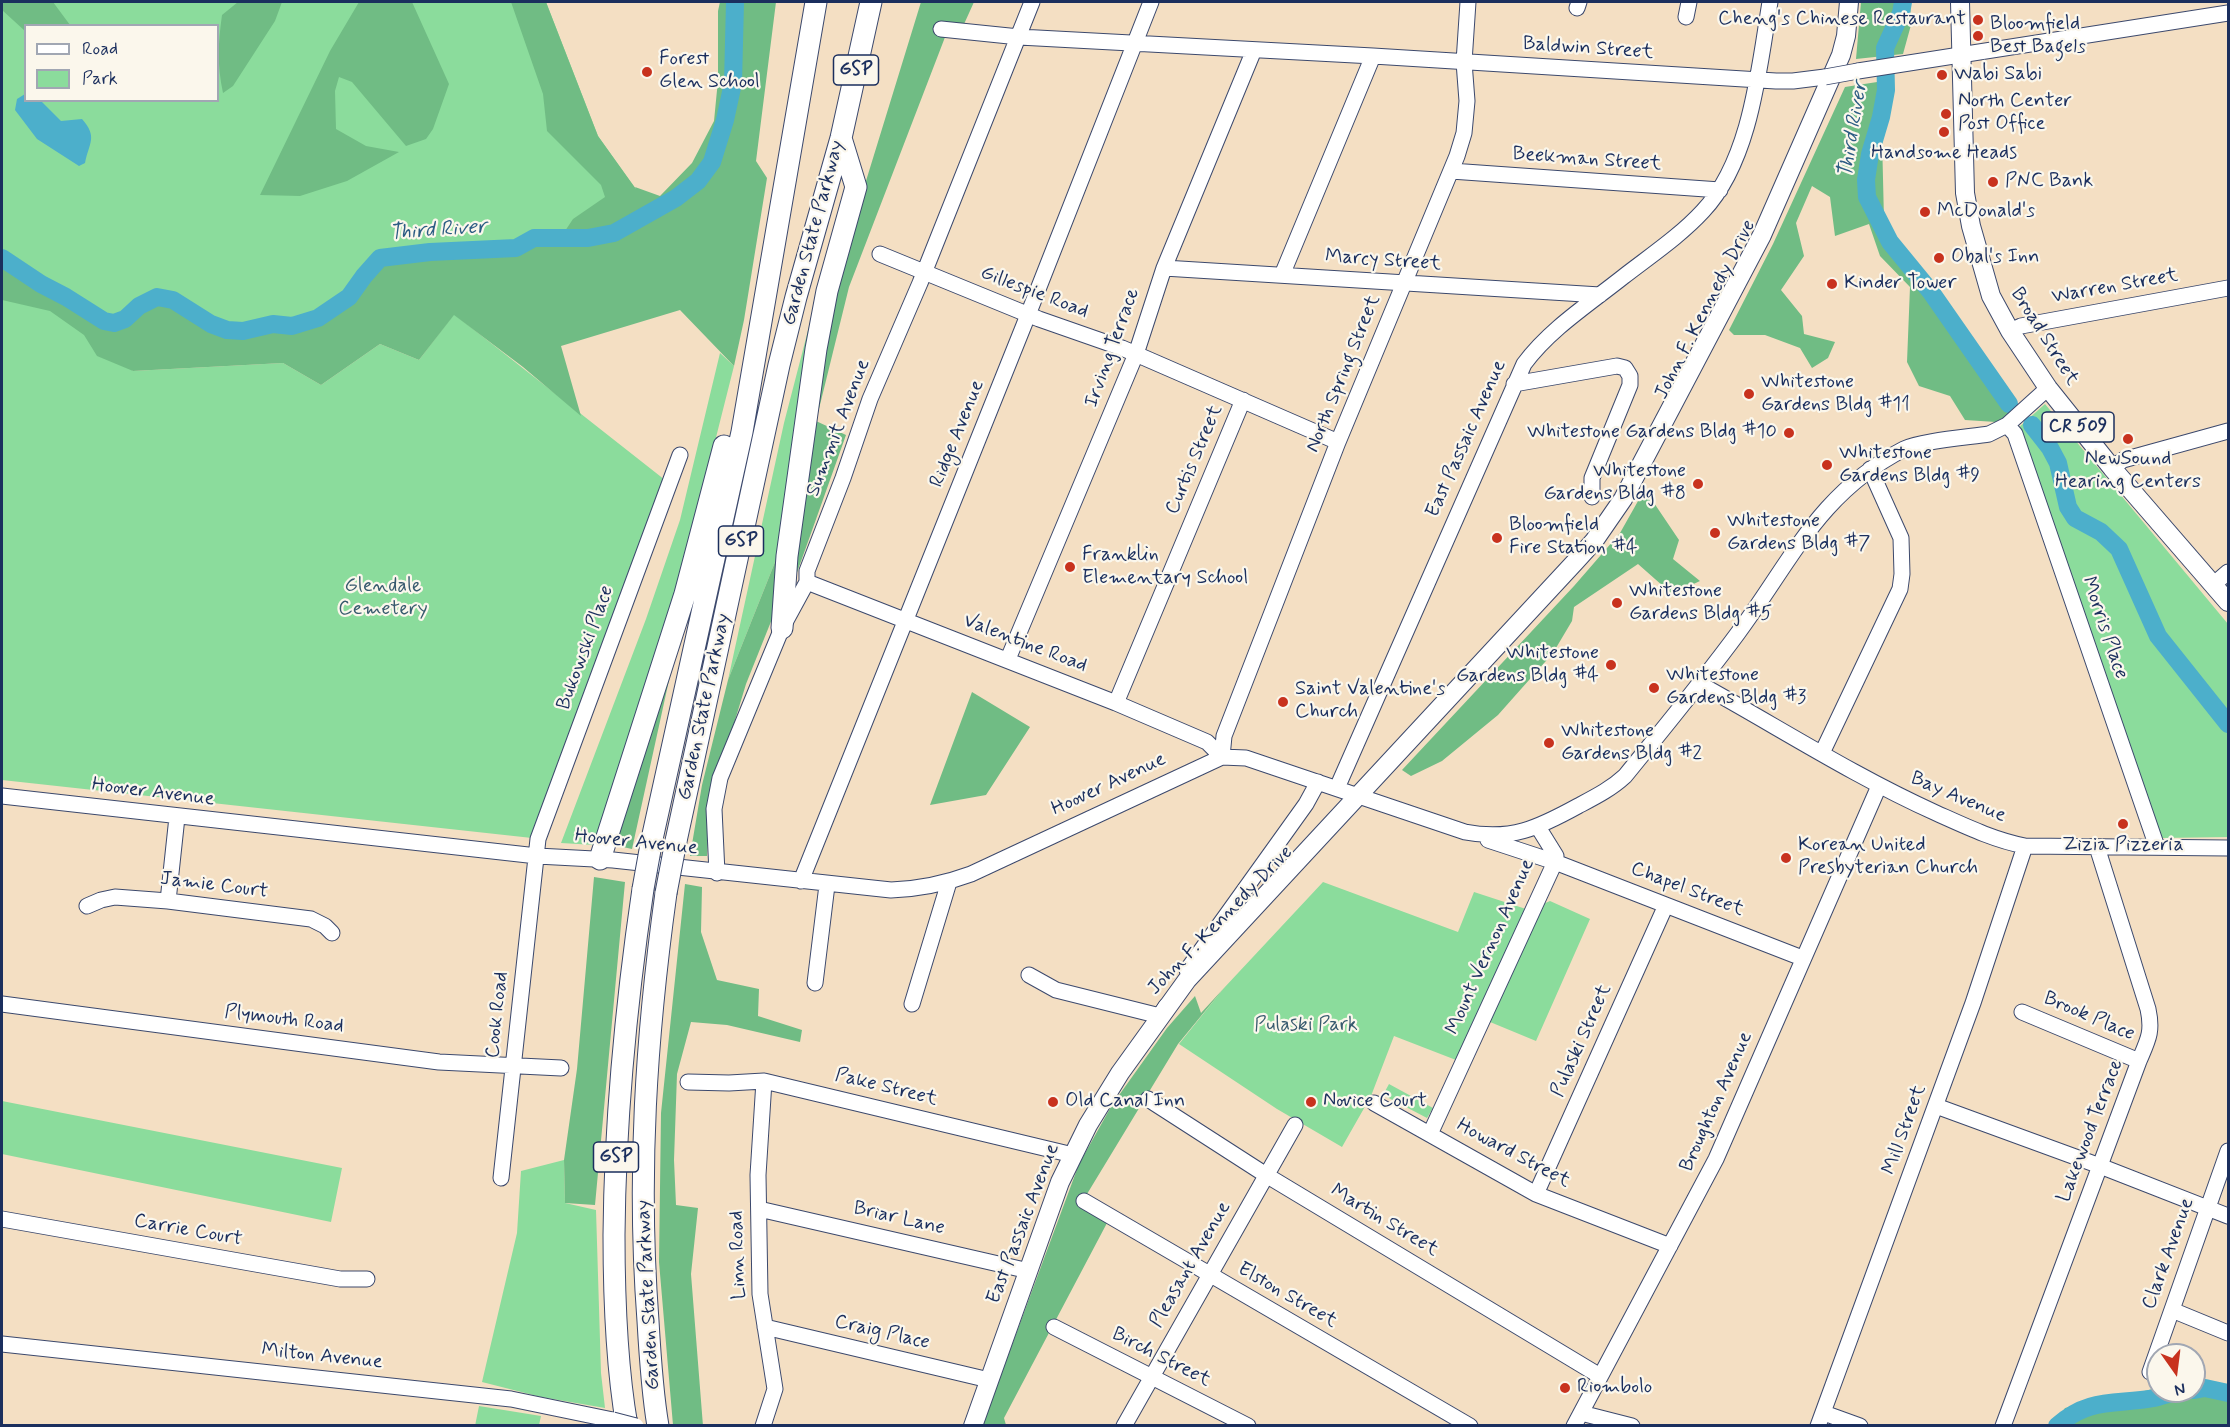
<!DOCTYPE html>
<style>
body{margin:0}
#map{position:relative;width:2230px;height:1427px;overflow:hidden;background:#f4dfc3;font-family:Mynerve,sans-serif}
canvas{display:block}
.frame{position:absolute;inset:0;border:3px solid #1b2f5e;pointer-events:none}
.legend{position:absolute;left:24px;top:24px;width:195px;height:78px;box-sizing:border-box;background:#fbf7ec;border:2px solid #a1a7b3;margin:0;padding:8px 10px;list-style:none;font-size:18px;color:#1b2f5e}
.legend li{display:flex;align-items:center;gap:12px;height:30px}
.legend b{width:30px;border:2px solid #a1a7b3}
.north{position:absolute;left:2146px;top:1343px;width:60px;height:60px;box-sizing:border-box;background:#fbf7ec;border:2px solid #a1a7b3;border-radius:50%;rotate:166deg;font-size:16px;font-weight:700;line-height:24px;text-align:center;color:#1b2f5e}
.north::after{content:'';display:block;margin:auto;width:21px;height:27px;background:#c8321e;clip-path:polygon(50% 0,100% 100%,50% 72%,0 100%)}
</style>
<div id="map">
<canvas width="2230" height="1427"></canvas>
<div class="frame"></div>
<ul class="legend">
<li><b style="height:8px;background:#fff"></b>Road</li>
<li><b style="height:16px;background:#8bdc9c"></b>Park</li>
</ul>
<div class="north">N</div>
</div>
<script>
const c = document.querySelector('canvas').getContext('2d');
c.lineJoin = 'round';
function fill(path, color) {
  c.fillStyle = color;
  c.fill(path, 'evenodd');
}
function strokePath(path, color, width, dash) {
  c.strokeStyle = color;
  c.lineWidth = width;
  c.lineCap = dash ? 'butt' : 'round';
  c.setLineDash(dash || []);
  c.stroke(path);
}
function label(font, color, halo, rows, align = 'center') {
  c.font = font + ' Mynerve,sans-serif';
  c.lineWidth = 4.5;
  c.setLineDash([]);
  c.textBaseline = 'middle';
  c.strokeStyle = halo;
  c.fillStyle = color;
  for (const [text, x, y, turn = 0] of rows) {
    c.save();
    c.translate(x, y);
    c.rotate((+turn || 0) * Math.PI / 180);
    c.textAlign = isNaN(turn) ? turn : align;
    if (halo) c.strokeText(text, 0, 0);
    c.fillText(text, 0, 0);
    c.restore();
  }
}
const green = new Path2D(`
 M2,2H546L598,136L644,201L559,240L534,238L516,248L430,252L380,258L364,276L349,297L318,318L292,326L273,324L243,331L227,330L211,324L173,300L139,306L125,319L114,323L104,321L66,297L41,284L2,258ZM26,26H218V100H26Z
 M2,267L133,371L283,363L321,385L380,344L419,360L454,314L665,480L532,838L2,780Z
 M820,284L779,552L728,680L784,423Z
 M720,353L734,366L676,596L639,702L595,845L561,843L646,619L680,520Z
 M2045,404L2228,624V837L2161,838L2017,429Z
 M1323,882L1458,932L1474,892L1529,910L1550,901L1590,919L1536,1041L1478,1017L1456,1060L1394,1036L1371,1096L1342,1147L1277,1109L1179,1044L1224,988Z
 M1389,1084L1433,1108L1427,1118L1383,1095Z
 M2,1101L342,1168L331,1222L2,1154Z
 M564,1160L565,1203L596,1210L601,1373L605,1408L541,1397L482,1382L517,1233L521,1171Z
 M479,1406L541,1416L539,1425L475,1426Z`);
const forest = new Path2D(`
 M2,2H53L70,25L26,26L25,31L2,10Z
 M238,2H282L275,21L233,86L223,93C217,64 218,44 222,15Z
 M359,2H412L449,84L433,129L426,139L406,146L352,82L339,77L335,91L336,129L366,146L399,152L347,181L300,196L260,195L330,51Z
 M511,2H546L598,136L636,189L635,187L660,196L692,163L714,121L718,80V11L720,2H776L756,161L767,178L744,320L734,366L680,310L561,346L581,416L523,367L454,315L419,360L380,344L321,385L283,363L133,371L97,356L84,335L50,311L2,300V258L41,284L66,297L104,321L114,323L125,319L139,306L157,297L173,300L211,324L227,330L242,331L273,324L292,326L318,318L349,297L364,276L380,258L430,252L516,248L534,238L559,240L573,219L605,197L601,185L547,131L543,94Z
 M921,2H974L960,33L947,32L849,287L816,421L846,435L794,581L805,452L846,246Z
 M1861,2H1910L1911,25L1903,54L1856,59Z
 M1890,80L1882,137L1884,220L1924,280L2008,395L2011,415L1996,422L1965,420L1950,396L1919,386L1907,362L1910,287L1880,256L1869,224L1835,236L1830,197L1812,186L1796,223L1804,256L1781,290L1802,316L1804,334L1835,342L1828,358L1812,368L1800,348L1765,335H1734L1729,330L1773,244L1845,87Z
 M1642,494L1652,500L1679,540L1673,559L1700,581L1672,594L1638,564L1574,607L1572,621L1553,653L1498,715L1442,761L1411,776L1402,770L1574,586L1620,533Z
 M779,552L774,614L746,684L729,740L710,789L707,856H690L702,785L728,680Z
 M680,630L632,849L614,845Z
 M972,692L1030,727L986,795L930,805Z
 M594,877L625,882L595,1205L565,1203L564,1160L577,1069Z
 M685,884L702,887L701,932L717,980L759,989L758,1016L802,1030L800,1042L727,1025L691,1022L677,1074L674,1160L676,1205L698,1208L691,1274L703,1426L673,1425L659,1262L661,1113Z
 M1224,988L1178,1044L1084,1199L1107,1223L1004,1418L1006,1425L982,1426L1079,1164L1112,1105L1167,1028L1195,996L1201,1013Z
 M2200,1379L2228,1385V1425H2054L2065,1408L2158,1388V1391H2194V1381Z`);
const water = new Path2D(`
 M25,94L26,100L41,101L61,121L82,119C98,137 89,143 85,163L79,166L37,139L15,110L17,99Z`);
const river = new Path2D(`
 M1903,2L1901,13L1885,48L1886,90L1881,117L1870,154L1866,180L1867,197L1890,242L1931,292L2009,404
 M2,258L41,284L66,297L104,321L114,323L125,319L139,306L157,297L173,300L211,324L227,330L243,331L273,324L292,326L318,318L349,297L364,276L380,258L430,252L516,248L534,238H588L614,233L676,198L698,181L712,162L725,120L733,83L735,2
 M2032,425L2050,448L2058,463L2068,507L2075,518L2101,532L2119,549L2158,636L2228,724
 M2194,1390L2205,1388L2228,1393
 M2057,1426C2089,1397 2116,1405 2154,1398C2163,1396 2172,1392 2181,1391`);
const minor = new Path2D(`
 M1577,8L1579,2
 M1686,17L1689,2
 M941,29L1019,37L1373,56L1776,81H1793L1825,77
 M1858,71L2228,13
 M1451,171L1720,190
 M880,254L1039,319L1122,348L1338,442
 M1164,268L1600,295
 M1282,275L1373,56
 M2010,331L2021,326L2228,288
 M1514,384L1617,366L1625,368L1630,376V385L1592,478V497
 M2007,425L2015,434L2157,847
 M2112,468L2123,460L2228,431
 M807,582L1116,703L1207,742L1222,757
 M2213,585L2228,572
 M1008,659L1136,354L1164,268L1254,50
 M1700,684C1778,727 1854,776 1936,813C1965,826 1994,840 2025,846L2228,848
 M1116,703L1243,400
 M1822,753L1900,589L1902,574L1901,538L1870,469
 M1222,757L1224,736L1338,442L1457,156L1464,133L1467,101L1464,62L1468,2
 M1337,788L1524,364C1550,329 1589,304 1623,277C1650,256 1680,236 1703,211C1751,160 1759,68 1770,2
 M2,796L537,856L613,860L891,890C920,889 944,884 971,874L1222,757L1246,758L1465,832C1511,841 1538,828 1578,806C1595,797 1611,789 1625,776C1663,729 1702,682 1738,633C1792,560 1819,493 1904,449C1919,441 1970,437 1989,434L2007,425L2048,388
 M1488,840L1555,862L1802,958
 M717,873L714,809L720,778L782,628L807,582V571L843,478L870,399L920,283L1032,2
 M801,881L1024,325L1151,2
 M168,901L177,817
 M87,906L101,900L115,897L168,901L311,919L325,926L332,933
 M1187,970L1306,804L1318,782
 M1029,975L1056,990L1160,1016L1166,1006
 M815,983L827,885
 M2,1004L439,1062L561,1068
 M912,1004L949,882
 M2022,1012L2139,1061
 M688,1082L729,1083L764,1081L1073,1155
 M1148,1099L1266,1175L1600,1376
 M1374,1103L1536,1194L1670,1246
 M1936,1106L2100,1166L2228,1216
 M1430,1134L1555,862L1556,856L1538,827
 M501,1178L538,839L680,455
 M1536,1194L1666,905
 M1084,1201L1470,1426
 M759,1209L1029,1271
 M2,1219L340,1279H367
 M2172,1310L2228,1333
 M765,1327L989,1380
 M1054,1327L1248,1426
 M2,1344L511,1399L613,1420
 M2150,1372L2228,1151
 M1581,1413L1632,1426
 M1824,1413L1860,1426
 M763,1426L775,1389L760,1294L758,1175L764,1081
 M1124,1426L1295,1125
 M1574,1426L1716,1159L1879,786
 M1818,1426L1973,1003L2025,846
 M2003,1426L2139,1061C2148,1040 2153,1032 2148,1009L2097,847`);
const major = new Path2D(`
 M1960,2L1965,193L1971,226L1991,296L2010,331L2048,388L2112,468L2228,602
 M973,1426L1060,1182L1088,1125L1120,1073L1187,980L1575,562L1594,541L1623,499L1762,235L1841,55L1846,36L1849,2`);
const highway = new Path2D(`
 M782,628L787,556L816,349L827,291L856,187L841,138
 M652,839L742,432L816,2
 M676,841L779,365L796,297L841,138L871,2
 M600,859L685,594L724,446
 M627,1426C616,1363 614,1298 614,1235C615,1119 626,1004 643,889
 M658,1426C652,1391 650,1356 648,1321C637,1175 646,1037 666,893`);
const minorBridge = new Path2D(`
 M1825,77L1858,71
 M613,1420L636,1426`);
const highwayBridge = new Path2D(`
 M643,889L652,839
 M666,893L676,841`);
const markers = [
 [1978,20,6,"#c8321e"],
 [1978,36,6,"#c8321e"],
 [647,72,6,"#c8321e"],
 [1942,75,6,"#c8321e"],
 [1946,114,6,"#c8321e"],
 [1944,132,6,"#c8321e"],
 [1993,182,6,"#c8321e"],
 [1925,212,6,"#c8321e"],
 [1939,258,6,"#c8321e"],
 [1832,284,6,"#c8321e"],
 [1749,394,6,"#c8321e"],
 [1789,433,6,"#c8321e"],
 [2128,439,6,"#c8321e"],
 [1827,465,6,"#c8321e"],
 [1698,484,6,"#c8321e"],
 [1715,533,6,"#c8321e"],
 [1497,538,6,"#c8321e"],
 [1070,567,6,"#c8321e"],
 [1617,603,6,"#c8321e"],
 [1611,665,6,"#c8321e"],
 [1654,688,6,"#c8321e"],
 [1283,702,6,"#c8321e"],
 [1549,743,6,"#c8321e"],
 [2123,824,6,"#c8321e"],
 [1786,858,6,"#c8321e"],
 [1053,1102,6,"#c8321e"],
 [1311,1102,6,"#c8321e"],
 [1565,1388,6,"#c8321e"]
];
const shields = [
 [856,70,45],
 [2078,427,72],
 [741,541,45],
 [616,1157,45]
];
const shieldNames = [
 ["GSP",856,70],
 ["CR 509",2078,427],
 ["GSP",741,541],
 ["GSP",616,1157]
];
const poiNames = [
 ["Cheng's Chinese Restaurant",1966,20,"right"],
 ["Bloomfield",1990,25],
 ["Best Bagels",1990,48],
 ["Forest",659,60],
 ["Glen School",659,83],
 ["Wabi Sabi",1954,75],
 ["North Center",1958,102],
 ["Post Office",1958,125],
 ["Handsome Heads",1944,154,"center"],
 ["PNC Bank",2005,182],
 ["McDonald's",1937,212],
 ["Obal's Inn",1951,258],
 ["Kinder Tower",1844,284],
 ["Whitestone",1761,383],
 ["Gardens Bldg #11",1761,406],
 ["Whitestone Gardens Bldg #10",1777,433,"right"],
 ["Whitestone",1839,454],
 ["Gardens Bldg #9",1839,477],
 ["NewSound",2128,460,"center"],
 ["Hearing Centers",2128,483,"center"],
 ["Whitestone",1686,472,"right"],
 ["Gardens Bldg #8",1686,495,"right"],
 ["Whitestone",1727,522],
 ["Gardens Bldg #7",1727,545],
 ["Bloomfield",1509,526],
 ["Fire Station #4",1509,549],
 ["Franklin",1082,556],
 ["Elementary School",1082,579],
 ["Whitestone",1629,592],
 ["Gardens Bldg #5",1629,615],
 ["Whitestone",1599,654,"right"],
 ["Gardens Bldg #4",1599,677,"right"],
 ["Whitestone",1666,676],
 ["Gardens Bldg #3",1666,699],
 ["Saint Valentine's",1295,690],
 ["Church",1295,713],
 ["Whitestone",1561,732],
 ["Gardens Bldg #2",1561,755],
 ["Korean United",1798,846],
 ["Presbyterian Church",1798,869],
 ["Zizia Pizzeria",2123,846,"center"],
 ["Old Canal Inn",1065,1102],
 ["Novice Court",1323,1102],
 ["Riombolo",1577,1388]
];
const streetNames = [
 ["Baldwin Street",1588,49,4],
 ["Beekman Street",1587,160,4],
 ["Garden State Parkway",814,233,-75],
 ["Marcy Street",1383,261,4],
 ["Warren Street",2115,287,-10],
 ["Gillespie Road",1034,293,21],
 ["John F. Kennedy Drive",1706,310,-63],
 ["Broad Street",2044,337,58],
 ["Irving Terrace",1113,348,-70],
 ["North Spring Street",1344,374,-68],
 ["Summit Avenue",839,428,-69],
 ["Ridge Avenue",958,434,-68],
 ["East Passaic Avenue",1467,439,-66],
 ["Curtis Street",1195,460,-67],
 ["Morris Place",2104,628,71],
 ["Valentine Road",1025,644,21],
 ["Bukowski Place",586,648,-70],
 ["Garden State Parkway",705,707,-78],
 ["Hoover Avenue",1109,785,-25],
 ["Hoover Avenue",153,793,7],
 ["Bay Avenue",1958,798,23],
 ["Hoover Avenue",636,843,6],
 ["Jamie Court",214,886,7],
 ["Chapel Street",1687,890,21],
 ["John F. Kennedy Drive",1221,921,-46],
 ["Mount Vernon Avenue",1491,947,-66],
 ["Cook Road",498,1015,-84],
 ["Brook Place",2089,1017,23],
 ["Plymouth Road",284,1020,7],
 ["Pulaski Street",1582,1041,-66],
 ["Pake Street",886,1088,14],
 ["Broughton Avenue",1717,1102,-66],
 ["Mill Street",1905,1130,-70],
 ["Lakewood Terrace",2091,1131,-69],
 ["Howard Street",1513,1154,28],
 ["Briar Lane",899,1219,13],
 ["Martin Street",1384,1221,31],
 ["East Passaic Avenue",1024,1224,-69],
 ["Carrie Court",188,1231,10],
 ["Clark Avenue",2169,1254,-70],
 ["Linn Road",739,1255,-92],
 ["Pleasant Avenue",1191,1265,-60],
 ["Garden State Parkway",649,1295,-93],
 ["Elston Street",1287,1296,30],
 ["Craig Place",882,1333,13],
 ["Milton Avenue",322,1357,6],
 ["Birch Street",1161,1358,27]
];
const parkNames = [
 ["Glendale",383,587],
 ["Cemetery",383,610],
 ["Pulaski Park",1306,1026]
];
const waterNames = [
 ["Third River",1854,130,-81],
 ["Third River",438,231,-4]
];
fill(green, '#8bdc9c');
fill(forest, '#70bc84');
fill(water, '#4cafcb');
strokePath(river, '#4cafcb', 18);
strokePath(minor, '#3c496d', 17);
strokePath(major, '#3c496d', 20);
strokePath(highway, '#3c496d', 23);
strokePath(minor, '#fff', 15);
strokePath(major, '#fff', 18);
strokePath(highway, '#fff', 21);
strokePath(minorBridge, '#3c496d', 17, []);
strokePath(highwayBridge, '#3c496d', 23, []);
strokePath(minorBridge, '#fff', 15);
strokePath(highwayBridge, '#fff', 21);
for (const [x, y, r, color] of markers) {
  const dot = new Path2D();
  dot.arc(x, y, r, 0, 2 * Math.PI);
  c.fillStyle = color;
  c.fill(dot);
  strokePath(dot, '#fbf7ec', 2);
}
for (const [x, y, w] of shields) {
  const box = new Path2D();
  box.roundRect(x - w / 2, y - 15, w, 30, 4.5);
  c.fillStyle = '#fbf7ec';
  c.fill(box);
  strokePath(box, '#1b2f5e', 1.5);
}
label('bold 18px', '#1b2f5e', null, shieldNames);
label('20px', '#1b2f5e', '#fbf7ec', poiNames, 'left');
label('20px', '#1b2f5e', '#fbf7ec', streetNames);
label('20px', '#375a6e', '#fbf7ec', parkNames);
label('italic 21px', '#2c5c84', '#fbf7ec', waterNames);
</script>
